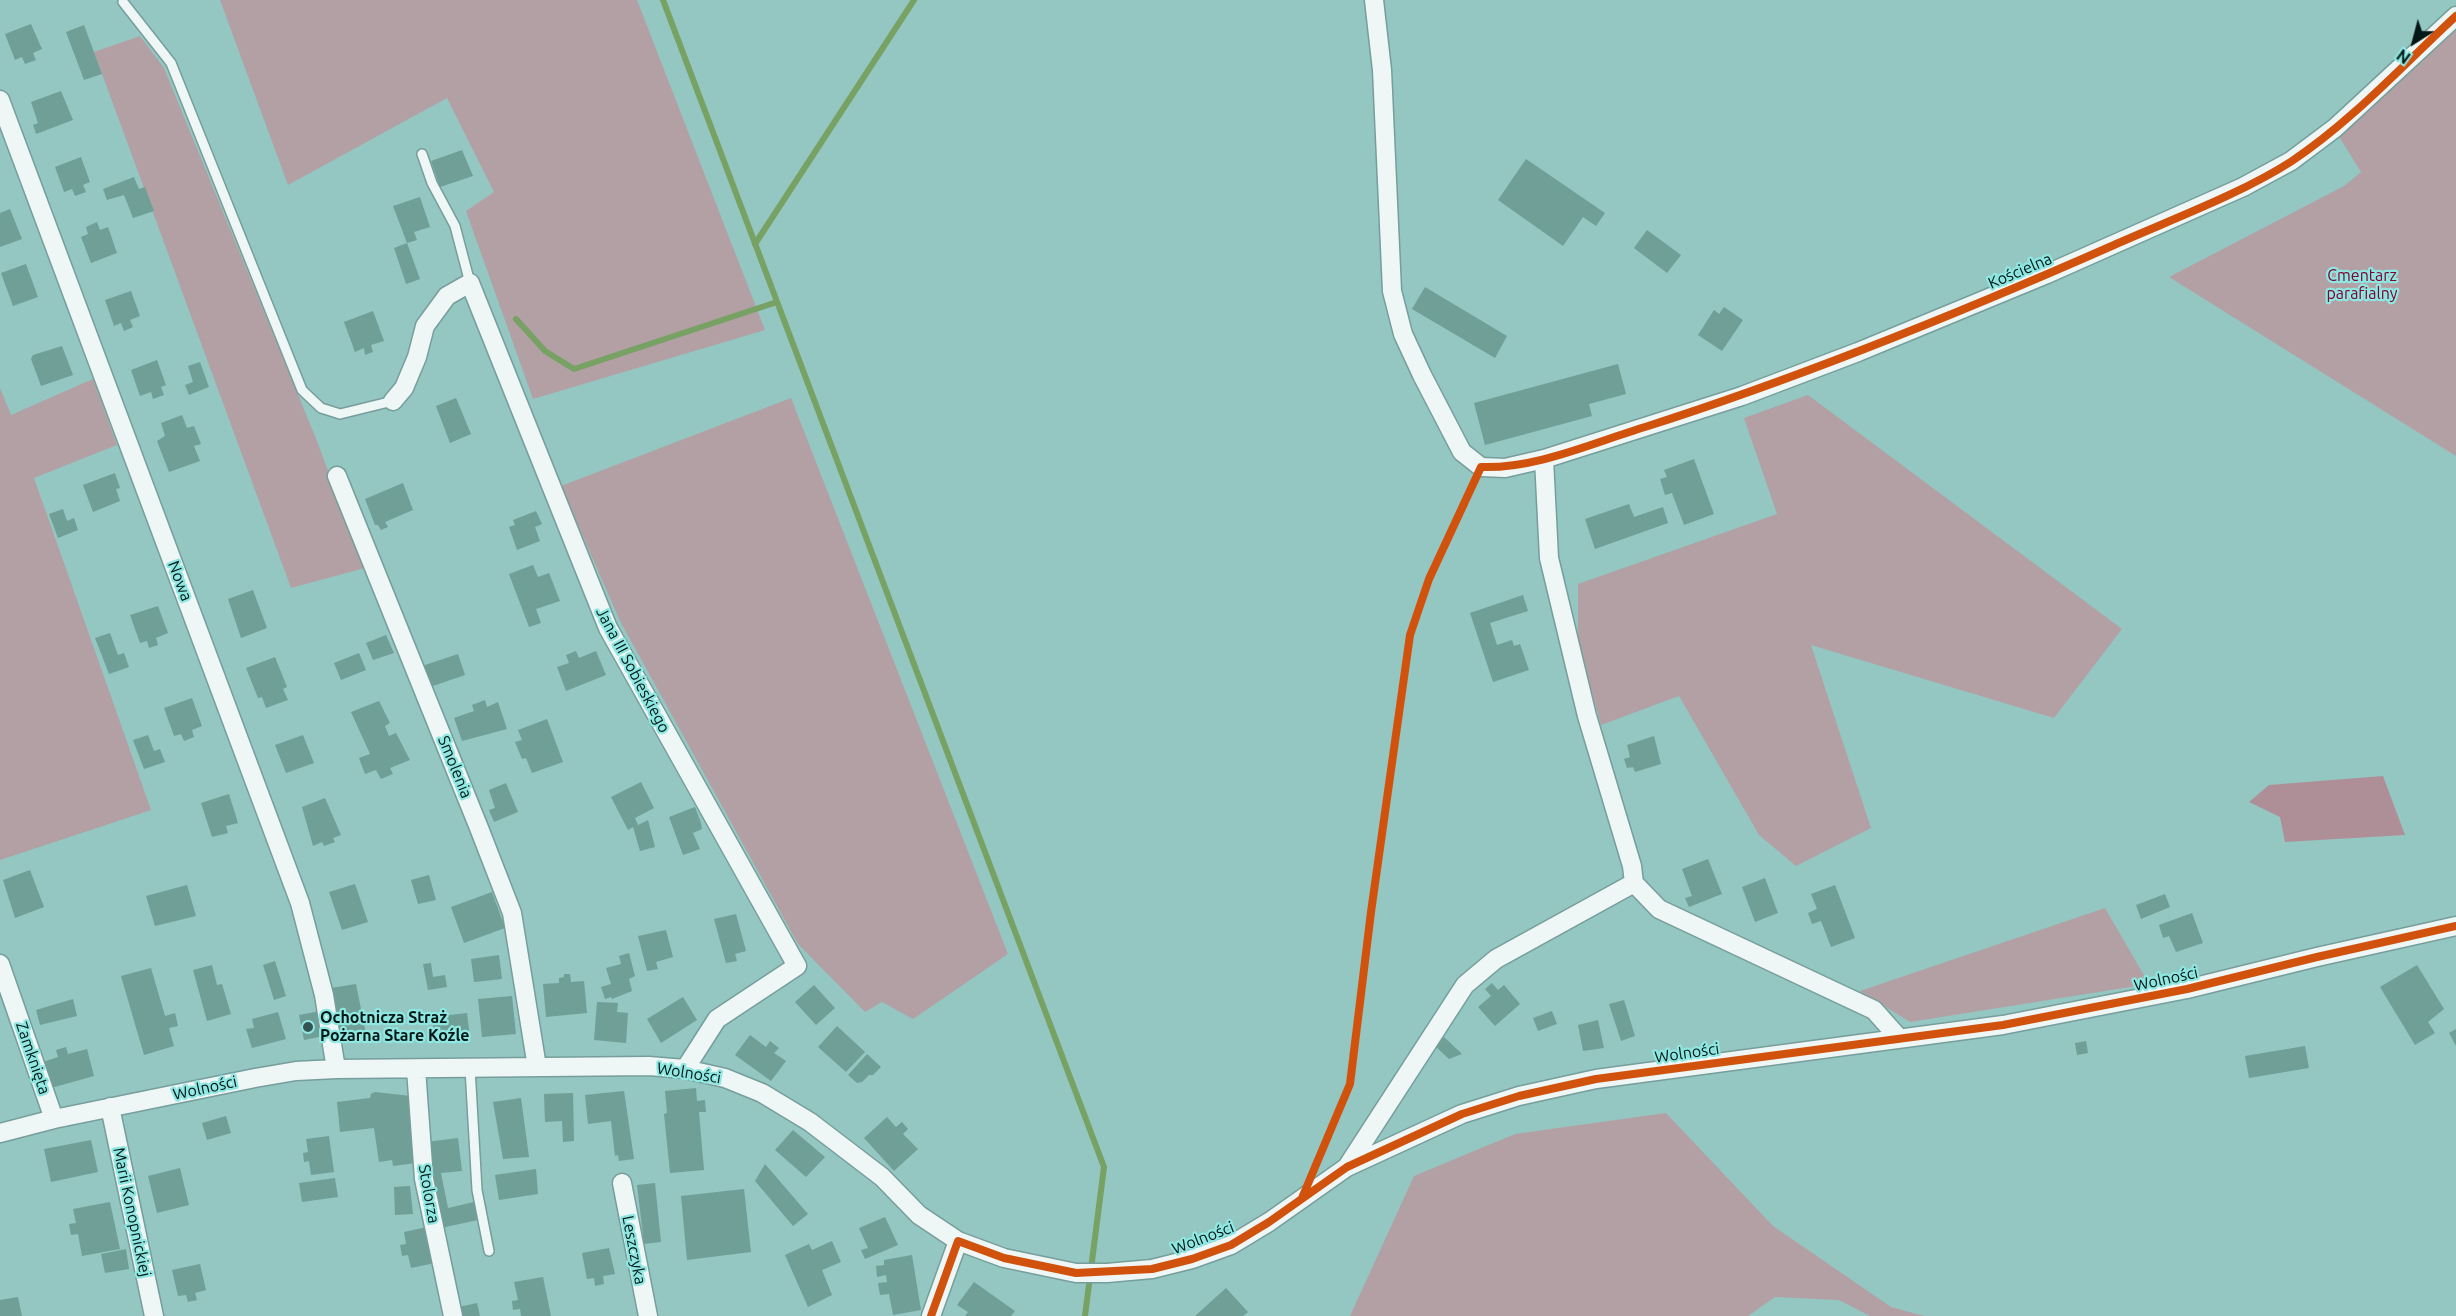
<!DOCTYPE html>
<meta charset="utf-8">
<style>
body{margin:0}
#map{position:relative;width:2456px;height:1316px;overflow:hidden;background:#94c6c2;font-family:Ubuntu,sans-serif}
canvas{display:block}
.north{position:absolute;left:2384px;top:12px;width:60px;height:60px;-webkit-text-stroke:4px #8ee7e1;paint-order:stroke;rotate:216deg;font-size:16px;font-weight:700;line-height:24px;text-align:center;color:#001715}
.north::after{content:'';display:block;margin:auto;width:21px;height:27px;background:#001715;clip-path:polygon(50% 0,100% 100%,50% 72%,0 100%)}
</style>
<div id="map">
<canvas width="2456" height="1316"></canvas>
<div class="north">N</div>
</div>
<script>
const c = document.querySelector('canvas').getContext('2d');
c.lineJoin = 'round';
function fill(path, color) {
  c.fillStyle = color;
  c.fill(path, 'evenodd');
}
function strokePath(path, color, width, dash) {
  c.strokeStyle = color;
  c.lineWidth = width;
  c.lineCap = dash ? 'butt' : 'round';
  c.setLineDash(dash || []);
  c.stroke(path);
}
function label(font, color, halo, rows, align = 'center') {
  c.font = font + ' Ubuntu,sans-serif';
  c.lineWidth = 4.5;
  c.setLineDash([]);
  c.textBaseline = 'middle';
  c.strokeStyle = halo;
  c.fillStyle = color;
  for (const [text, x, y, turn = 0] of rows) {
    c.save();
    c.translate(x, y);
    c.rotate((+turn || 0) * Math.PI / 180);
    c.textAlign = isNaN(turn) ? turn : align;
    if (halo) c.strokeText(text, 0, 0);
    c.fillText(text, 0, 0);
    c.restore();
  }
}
const green = new Path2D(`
 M220,0H637L765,330L533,399L466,211L494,192L447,98L288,185Z
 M2456,26V456L2169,277L2344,186L2361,172L2338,135Z
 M140,36L164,68L315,436L365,568L291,588L94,52Z
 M93,379L117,445L34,478L151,810L0,860V388L11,415Z
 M1808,395L2122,629L2054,718L1811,645L1871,828L1796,866L1759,835L1679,696L1601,725L1578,641V584L1777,514L1744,418Z
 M791,398L1008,954L913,1019L882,1002L865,1012L798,944L620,621L561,486Z
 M2105,908L2149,984L1910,1022L1860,991Z
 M1666,1113L1773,1226L1891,1307L1924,1316H1870L1839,1300L1775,1297L1748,1316H1350L1414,1176L1515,1134Z`);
const forest = new Path2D(`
 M2383,776L2405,835L2285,842L2280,817L2249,802L2269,785Z`);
const stream = new Path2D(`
 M663,0L1104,1167L1085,1316
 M755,244L914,0
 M516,319L545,351L574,369L777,302`);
const building = new Path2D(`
 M31,24L42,49L33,53L36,60L25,64L22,57L15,60L5,34Z
 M84,25L102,74L84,80L66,32Z
 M61,91L73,120L36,134L33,125L38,123L31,102Z
 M462,150L473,176L440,187L431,161Z
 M81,157L90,182L83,185L86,192L75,196L72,189L64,192L55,167Z
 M1526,159L1605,213L1596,226L1583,217L1563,246L1498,200Z
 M134,177L139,189L145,187L154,211L133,218L124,195L107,200L103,189Z
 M420,197L430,227L414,232L417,240L407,243L393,206Z
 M10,209L22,239L0,247V213Z
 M97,222L100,230L108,227L117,253L91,263L81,237L88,234L86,227Z
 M1647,230L1681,255L1667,273L1634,248Z
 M407,243L420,279L406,284L394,248Z
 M26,264L38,297L13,306L1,273Z
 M1425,287L1507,336L1495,358L1412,309Z
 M131,291L140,316L130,320L133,327L124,331L121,323L114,326L105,300Z
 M1724,307L1743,320L1722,351L1698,335L1714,310L1719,314Z
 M373,311L384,341L371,345L373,352L365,355L364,348L355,352L344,322Z
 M62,346L73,375L41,386L31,359L33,355Z
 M157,360L166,385L161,387L164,395L153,399L151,392L140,396L131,370Z
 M200,362L209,387L189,395L185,385L193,382L188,366Z
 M1618,364L1626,394L1589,404L1592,416L1485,445L1474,403Z
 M456,398L471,434L450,443L436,406Z
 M182,415L187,428L194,426L201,444L194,446L200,461L169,472L157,441L165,436L161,423Z
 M1694,459L1714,514L1684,525L1672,493L1665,495L1660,479L1667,477L1664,470Z
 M115,473L120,488L116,489L120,501L93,512L83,485Z
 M403,483L413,510L385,522L388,527L381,530L378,525H375L365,499Z
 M1629,504L1634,517L1663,507L1668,523L1595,549L1585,519Z
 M63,509L67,521L74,518L78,530L58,538L49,514Z
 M536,511L542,524L535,527L540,541L517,550L509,527L515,525L513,520Z
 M533,565L538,577L549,573L560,601L536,609L541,623L529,627L509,574Z
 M253,590L267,628L241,638L228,599Z
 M1523,595L1528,611L1490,623L1497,645L1512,640L1514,646L1520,644L1529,670L1493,682L1470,613Z
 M158,606L168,633L156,638L158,645L149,648L147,641L140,643L130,615Z
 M110,633L118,655L124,653L129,667L109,674L95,638Z
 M386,635L394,653L373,660L366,643Z
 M576,651L579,658L596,651L606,675L566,691L557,667L569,663L566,655Z
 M359,653L366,670L341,680L334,663Z
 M458,654L465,675L430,687L422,666Z
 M275,657L287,687L283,689L288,700L266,708L262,697L258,698L246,668Z
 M192,698L202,726L192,730L194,737L184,741L181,734L174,736L164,708Z
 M485,700L487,707L498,702L507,729L462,741L454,718L474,711L472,705Z
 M379,701L390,723L385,726L389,736L396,733L410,760L390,768L393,774L381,779L376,770L365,774L359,758L370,754L351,712Z
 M547,719L563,762L532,773L526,758L522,759L515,742L522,740L518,730Z
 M148,735L154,751L160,749L165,762L144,769L133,740Z
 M303,735L314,763L286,773L275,745Z
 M1654,736L1661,764L1635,772L1633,767L1627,768L1624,759L1630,757L1627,745Z
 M641,782L654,808L635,818L638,825L648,820L655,847L640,851L633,827L628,830L611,797Z
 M506,783L518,812L494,822L489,810L495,808L489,790Z
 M229,794L238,823L226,826L228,833L212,837L201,803Z
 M325,798L341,835L333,838L335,842L324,846L322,842L313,846L302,807Z
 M695,807L701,823L702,829L693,833L700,849L683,855L669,817Z
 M1708,859L1722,894L1689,907L1685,898L1692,896L1682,869Z
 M30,870L44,907L15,918L3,880Z
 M429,875L436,900L418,904L411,880Z
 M1765,878L1778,913L1755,922L1742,887Z
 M355,884L368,922L342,930L329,892Z
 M187,885L196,916L155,926L146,896Z
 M1835,885L1855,938L1831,947L1821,921L1812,924L1808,913L1817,909L1811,894Z
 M492,892L505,928L464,943L451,907Z
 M2165,894L2170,907L2141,919L2136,905Z
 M2192,913L2203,943L2176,952L2169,936L2163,938L2159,925Z
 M736,914L746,951L735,954L737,961L726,963L714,919Z
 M666,930L673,957L656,962L658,969L647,971L638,936Z
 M629,953L635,976L629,979L632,991L612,999L611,997L605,999L601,987L611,984L606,968L621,964L619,956Z
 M499,955L502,979L474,982L471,959Z
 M275,961L286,996L274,1000L263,965Z
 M431,963L433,977L445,975L447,987L428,990L423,964Z
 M212,965L217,985L222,984L231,1014L207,1021L193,970Z
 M2417,965L2444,1009L2428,1022L2435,1033L2415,1045L2380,987Z
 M151,968L165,1016L175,1013L178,1026L169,1028L174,1046L144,1055L121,976Z
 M564,974H570L571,982L584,981L587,1013L546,1017L543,984L559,983V978L564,977Z
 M1492,983L1498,990L1504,985L1520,1004L1495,1026L1478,1007L1491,996L1485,989Z
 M356,984L366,1034L341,1039L331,988Z
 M814,985L835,1008L816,1025L795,1002Z
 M512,996L516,1034L482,1037L478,999Z
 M683,997L697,1020L661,1043L647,1019Z
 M73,999L77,1016L40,1025L36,1010Z
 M1624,1000L1635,1036L1621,1041L1609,1004Z
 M597,1002L618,1003L617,1012L628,1013L626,1043L594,1040Z
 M320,1011L324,1036L304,1040L299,1015Z
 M1552,1011L1557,1024L1538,1031L1533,1018Z
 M278,1012L286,1039L252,1048L246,1029L254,1028L252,1019Z
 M467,1013L470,1038L435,1042L432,1017Z
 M1598,1020L1604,1048L1583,1051L1578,1025Z
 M837,1026L865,1052L846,1072L818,1047Z
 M2456,1029V1046L2449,1033Z
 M750,1035L766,1047L770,1041L779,1048L774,1053L786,1061L771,1081L735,1055Z
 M1444,1037L1462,1054L1449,1059L1435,1046Z
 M2086,1041L2088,1053L2077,1055L2075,1043Z
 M2305,1046L2309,1068L2249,1078L2245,1056Z
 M66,1047L68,1054L87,1049L94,1076L51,1088L43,1062L58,1057L56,1050Z
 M867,1054L881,1067L873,1075H869L862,1082L857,1083L848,1075Z
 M696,1088L697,1101L705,1100L706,1112H699L704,1170L670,1173L664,1114L667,1113L665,1091Z
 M624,1091L634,1159L619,1161L618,1155L615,1156L611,1121L588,1124L585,1095Z
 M375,1092L411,1096L410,1125L416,1163L393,1166L392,1160L379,1162L374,1128L340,1132L337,1102L370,1098L371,1094Z
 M573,1093L574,1141L563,1142L562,1121L545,1122L544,1094Z
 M521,1098L529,1157L503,1159L493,1102Z
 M226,1116L231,1133L207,1140L202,1123Z
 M887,1117L896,1127L902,1122L908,1129L903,1134L918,1149L894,1171L864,1138Z
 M793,1130L825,1157L806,1177L775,1150Z
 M329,1136L334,1172L311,1175L309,1161L304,1162L303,1153L308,1152L306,1139Z
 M458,1138L462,1171L441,1173L448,1208L474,1202L478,1220L441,1228L426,1142Z
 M91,1140L98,1172L51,1182L44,1149Z
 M765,1164L808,1214L793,1226L755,1181Z
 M180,1168L189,1205L157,1213L148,1176Z
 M536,1169L538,1194L499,1200L495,1175Z
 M335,1178L338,1197L302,1202L299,1183Z
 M655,1183L661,1242L644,1244L637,1185Z
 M410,1186L413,1214L395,1215L394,1187Z
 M744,1189L751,1252L687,1260L681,1196Z
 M110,1202L120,1249L82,1256L78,1234L71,1235L69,1224L76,1223L73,1209Z
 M885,1217L898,1245L865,1259L861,1250L868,1248L859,1228Z
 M427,1227L435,1263L411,1268L408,1255L402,1256L400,1245L406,1244L404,1232Z
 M832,1241L841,1262L822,1270L832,1295L808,1307L785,1255L809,1244L812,1250Z
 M609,1248L615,1274L603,1276L604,1284L595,1286L594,1278L587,1279L582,1253Z
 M126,1249L129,1269L105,1273L101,1254Z
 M912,1255L921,1310L893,1315L889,1294L880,1295L878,1283L887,1282L886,1275L877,1277L876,1266L884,1265V1260Z
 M200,1264L206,1290L195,1293L197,1300L188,1302L186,1295L178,1296L172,1270Z
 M543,1277L551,1316H521L520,1309L513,1310L512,1301L518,1300L514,1282Z
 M974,1282L1015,1311L1011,1316H965L968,1312L957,1305Z
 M1226,1288L1248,1312L1243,1316H1195Z
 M18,1297L22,1316H0V1300Z
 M477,1303L480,1316H462L459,1307Z`);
const service = new Path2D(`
 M123,2L171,63L302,390L321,408L340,414L393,401
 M422,154L432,183L455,226L470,283
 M470,1068L477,1190L489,1251`);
const minor = new Path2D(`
 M1374,0L1382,70L1392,291L1403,334L1422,375L1462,452L1481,467L1505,468L1544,459L1742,396L1858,352L2047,274L2243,187L2291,161L2335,128L2456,16
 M0,100L300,903L324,995L336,1069
 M393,401L404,388L417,357L425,326L447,296L470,283L608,628L797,966L717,1019L685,1069
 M1544,459L1549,558L1587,716L1632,866L1634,883L1659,909L1874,1010L1898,1037
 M337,476L479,828L512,913L537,1067
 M0,964L54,1119
 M416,1069L424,1179L453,1316
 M110,1107L154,1316
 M0,1133L54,1119L255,1078L296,1071L336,1069L649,1066L685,1069L725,1078L762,1093L810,1122L882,1177L919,1215L958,1241L1004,1258L1076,1273H1107L1152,1269L1192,1259L1231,1245L1269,1222L1347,1167L1462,1114L1519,1096L1596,1079L2003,1025L2187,989L2317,957L2456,926
 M1347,1167L1465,985L1496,959L1634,883
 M622,1183L648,1316
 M931,1316L958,1241`);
const cycleway = new Path2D(`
 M1302,1198L1350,1084L1371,912L1410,635L1429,579L1481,467C1536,469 1592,443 1645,427C1805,376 1960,313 2114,245C2170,220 2241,194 2292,161C2352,121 2403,65 2456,16
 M931,1316L958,1241L1004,1258L1076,1273L1152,1269L1192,1259L1231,1245L1269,1222L1347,1167L1462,1114L1519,1096L1596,1079L2003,1025L2187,989L2317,957L2456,926`);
const markers = [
 [308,1027,6,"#345452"]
];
const streetNames = [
 ["Kościelna",2020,271,-23],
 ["Nowa",180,581,69],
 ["Jana III Sobieskiego",633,670,62],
 ["Smolenia",455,767,68],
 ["Wolności",2166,979,-12],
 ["Wolności",1687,1053,-8],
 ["Zamknięta",33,1058,71],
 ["Wolności",689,1073,9],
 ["Wolności",205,1088,-12],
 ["Stolorza",429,1194,80],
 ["Marii Konopnickiej",132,1212,78],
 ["Wolności",1203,1238,-21],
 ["Leszczyka",634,1250,79]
];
const parkNames = [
 ["Cmentarz",2362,276],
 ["parafialny",2362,294]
];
const poiNames = [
 ["Ochotnicza Straż",320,1018],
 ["Pożarna Stare Koźle",320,1036]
];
fill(green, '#b3a0a4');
fill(forest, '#ae8f97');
strokePath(stream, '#77a264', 6);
fill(building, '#6f9f97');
strokePath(service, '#769e9b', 12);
strokePath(minor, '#769e9b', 21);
strokePath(service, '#eff6f6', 9);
strokePath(minor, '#eff6f6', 18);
strokePath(cycleway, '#d1520d', 8);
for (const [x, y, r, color] of markers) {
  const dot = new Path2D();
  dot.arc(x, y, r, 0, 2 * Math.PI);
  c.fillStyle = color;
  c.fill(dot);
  strokePath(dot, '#8ee7e1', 2);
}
label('16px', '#001715', '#8ee7e1', streetNames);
label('16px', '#810131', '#8ee7e1', parkNames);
label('bold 16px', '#001715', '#8ee7e1', poiNames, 'left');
</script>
